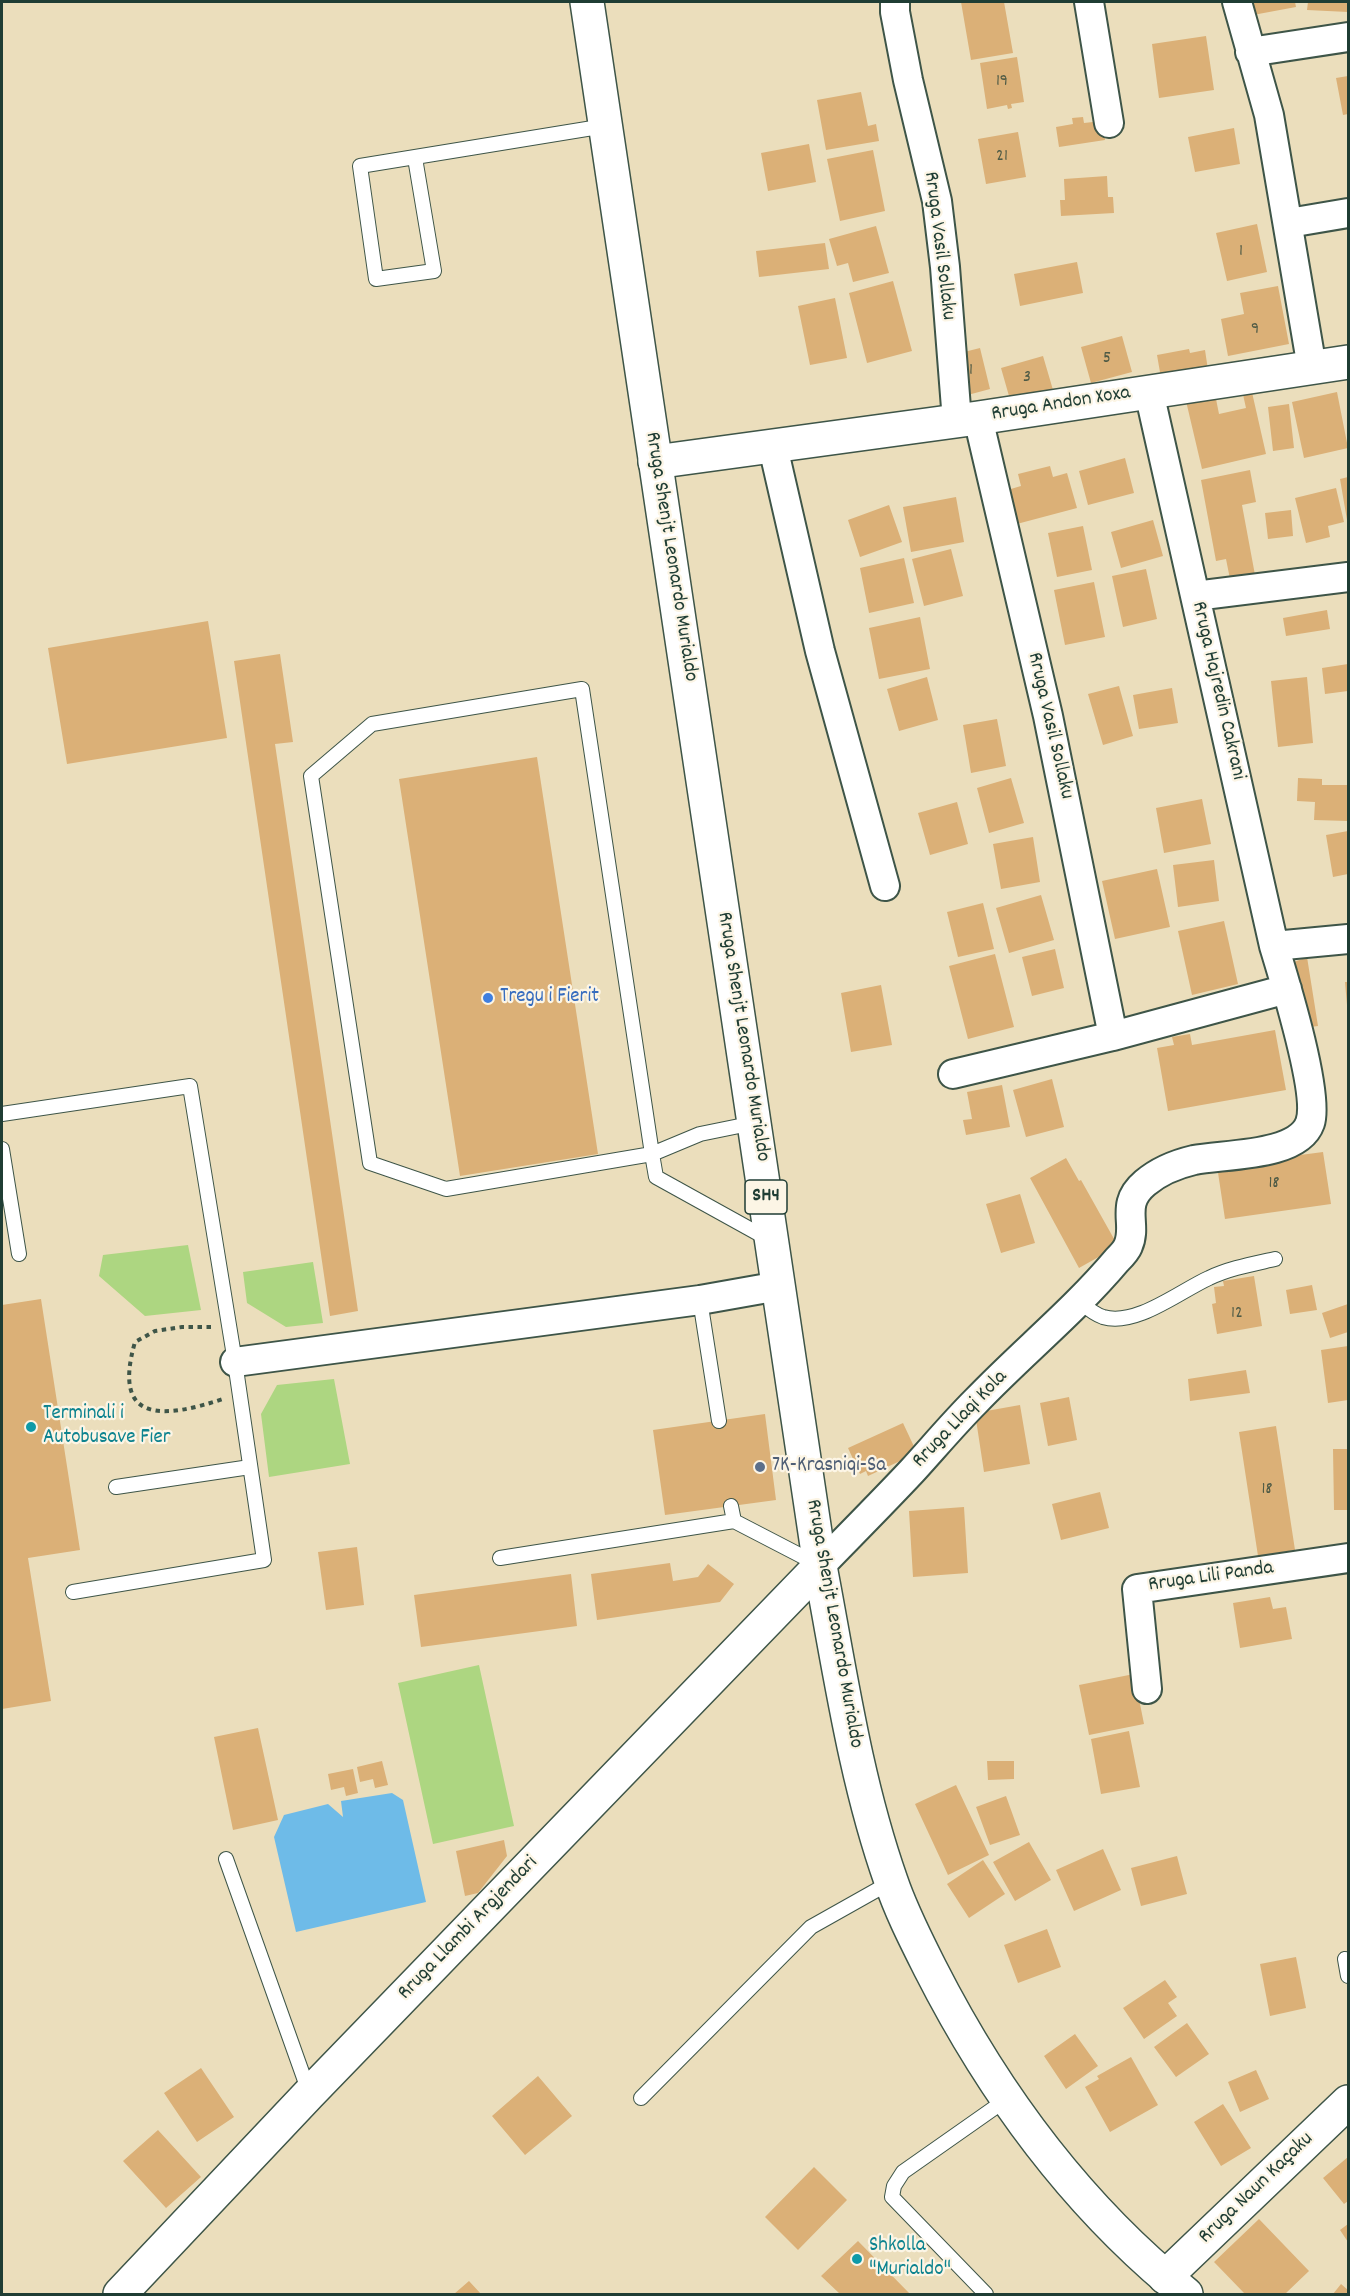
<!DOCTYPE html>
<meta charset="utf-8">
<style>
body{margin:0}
#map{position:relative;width:1350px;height:2296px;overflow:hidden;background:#ebdebc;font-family:Dekko,sans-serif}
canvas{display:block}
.frame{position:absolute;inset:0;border:3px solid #1f3d34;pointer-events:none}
</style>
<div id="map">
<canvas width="1350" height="2296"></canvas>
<div class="frame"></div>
</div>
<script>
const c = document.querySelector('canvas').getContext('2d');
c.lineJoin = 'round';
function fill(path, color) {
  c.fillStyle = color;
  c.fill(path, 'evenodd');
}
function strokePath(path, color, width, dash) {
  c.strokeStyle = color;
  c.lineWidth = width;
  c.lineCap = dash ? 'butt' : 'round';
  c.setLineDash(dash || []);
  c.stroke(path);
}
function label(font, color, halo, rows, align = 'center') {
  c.font = font + ' Dekko,sans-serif';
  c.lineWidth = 4.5;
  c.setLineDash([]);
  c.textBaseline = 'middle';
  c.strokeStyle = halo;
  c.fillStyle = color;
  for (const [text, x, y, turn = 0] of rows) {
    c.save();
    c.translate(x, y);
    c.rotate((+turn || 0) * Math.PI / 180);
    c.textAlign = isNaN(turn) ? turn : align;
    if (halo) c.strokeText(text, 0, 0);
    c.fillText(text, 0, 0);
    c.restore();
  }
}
const green = new Path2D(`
 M188,1245L201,1310L145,1316L99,1276L103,1255Z
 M313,1262L323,1323L286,1327L247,1303L243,1272Z
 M334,1379L350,1464L269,1477L261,1414L277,1385Z
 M479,1665L514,1826L433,1844L398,1683Z`);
const water = new Path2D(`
 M392,1793L403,1800L426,1902L296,1932L274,1837L284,1815L328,1804L343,1817L341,1801Z`);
const building = new Path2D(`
 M961,2H1004L1013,53L971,60Z
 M1252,2H1295L1296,7L1253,15Z
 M1308,2H1348V12L1307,10Z
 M1206,36L1214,90L1159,98L1152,44Z
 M1017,57L1024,102L1011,104L1012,108L1008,109L1007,105L987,109L980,63Z
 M1348,76V114L1343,115L1336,78Z
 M861,92L868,126L876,124L879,141L826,150L817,100Z
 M1083,117L1084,123L1102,121L1105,140L1059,147L1056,127L1073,124L1072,118Z
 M1234,128L1240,164L1195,172L1188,137Z
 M1018,132L1026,177L986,184L978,139Z
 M809,144L816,182L768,191L761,153Z
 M873,150L885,211L840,221L827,159Z
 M1107,176L1108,197H1113L1114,213L1061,216L1060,200H1065L1064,179Z
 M1257,224L1267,272L1227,281L1216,233Z
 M876,226L889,273L853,282L848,263L837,266L829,239Z
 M825,243L829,269L759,277L756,251Z
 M1077,262L1083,293L1020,306L1014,274Z
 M893,281L912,351L867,363L849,293Z
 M1278,286L1289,344L1228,356L1221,319L1244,314L1240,293Z
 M835,298L847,358L810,365L798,306Z
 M1122,336L1132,372L1091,383L1081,347Z
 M980,348L990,389L964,396L952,355Z
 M1189,349L1190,353L1205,350L1208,370L1161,378L1157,355Z
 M1043,356L1053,390L1011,403L1001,368Z
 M1251,388L1266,454L1202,469L1186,401L1215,394L1219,414L1246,408L1242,390Z
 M1337,392L1348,448L1304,458L1292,402Z
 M1289,404L1294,448L1273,451L1268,407Z
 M1125,458L1134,493L1088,505L1079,471Z
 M1050,466L1053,477L1067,473L1077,508L1013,525L1004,491L1021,486L1018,474Z
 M1250,470L1256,502L1242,505L1255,575L1230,579L1226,559L1216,561L1201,480Z
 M1348,477V520H1347L1340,479Z
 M1336,488L1344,522L1328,526L1330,537L1306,543L1295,498Z
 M956,497L964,542L911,552L903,507Z
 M889,505L902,542L860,557L848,520Z
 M1291,510L1293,536L1268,539L1265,513Z
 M1153,520L1163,556L1121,568L1111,532Z
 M1083,526L1092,570L1057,577L1048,533Z
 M951,549L963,596L924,606L912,559Z
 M904,558L914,603L869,613L860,568Z
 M1146,569L1157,619L1123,627L1112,576Z
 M1094,582L1105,637L1065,645L1054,590Z
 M1327,610L1330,629L1286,636L1283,618Z
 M920,617L930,669L879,679L869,628Z
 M208,621L227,738L67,764L48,648Z
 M280,654L293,742L275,744L358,1311L330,1316L234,661Z
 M1348,664V691L1325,694L1322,668Z
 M927,677L938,720L899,731L887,689Z
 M1307,677L1313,743L1278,747L1271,681Z
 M1119,686L1133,736L1103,745L1088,694Z
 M1172,688L1178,723L1139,729L1133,695Z
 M997,719L1006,766L971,773L963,725Z
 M537,757L598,1154L460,1176L399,779Z
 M1011,778L1024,823L989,833L977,788Z
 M1298,778L1322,779V785H1348V821L1314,820L1315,802L1297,801Z
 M1202,799L1211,844L1164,853L1156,808Z
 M957,802L968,844L930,855L918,813Z
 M1348,831V874L1333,877L1326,835Z
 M1033,837L1040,882L1001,889L993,844Z
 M1214,860L1219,901L1178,907L1173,865Z
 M1157,869L1170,927L1115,939L1102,881Z
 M1041,895L1054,940L1009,953L996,908Z
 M983,903L994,949L958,957L947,912Z
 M1224,921L1238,984L1192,995L1178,931Z
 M1055,949L1064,988L1032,996L1022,957Z
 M995,954L1014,1027L968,1039L949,966Z
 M1307,957L1318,1026L1302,1028L1289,964Z
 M1345,982H1348V1005H1347Z
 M881,985L892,1045L851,1052L841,993Z
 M1275,1030L1286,1090L1168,1111L1157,1048L1174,1045L1172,1037L1190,1034L1192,1045Z
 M1052,1079L1064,1127L1026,1137L1013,1090Z
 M1002,1085L1010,1127L966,1135L963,1120L972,1119L967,1092Z
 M1323,1152L1331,1204L1225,1219L1217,1166Z
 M1066,1158L1079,1181L1081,1180L1118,1246L1079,1268L1030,1178Z
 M1020,1194L1035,1243L1001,1253L986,1204Z
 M1254,1276L1262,1326L1217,1334L1212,1304L1216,1303L1214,1287L1224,1286L1223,1281Z
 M1312,1285L1317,1310L1290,1314L1286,1290Z
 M41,1299L80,1550L28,1558L51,1701L2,1709V1305Z
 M1348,1304V1332L1330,1338L1322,1313Z
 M1348,1346V1400L1328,1403L1321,1350Z
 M1246,1370L1250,1393L1190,1401L1188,1379Z
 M1069,1397L1077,1440L1048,1446L1040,1403Z
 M1020,1405L1030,1464L984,1472L975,1413Z
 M765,1414L776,1500L665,1515L653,1430Z
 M903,1423L917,1453L868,1476L866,1471L860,1474L848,1448Z
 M1276,1426L1295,1550L1258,1556L1239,1432Z
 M1333,1449H1348V1510H1334Z
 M1100,1492L1109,1528L1061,1540L1052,1504Z
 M964,1507L968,1573L913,1577L909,1511Z
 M357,1547L364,1605L326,1610L318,1552Z
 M670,1563L673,1581L698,1577L708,1564L734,1584L720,1602L597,1620L591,1574Z
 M571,1574L577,1626L421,1647L414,1595Z
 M1270,1597L1273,1609L1286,1607L1292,1639L1240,1648L1233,1603Z
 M1134,1674L1144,1724L1089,1735L1079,1685Z
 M258,1728L278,1820L233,1830L214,1737Z
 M1129,1731L1140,1787L1101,1794L1091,1739Z
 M382,1761L388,1785L375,1788L373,1779L360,1782L357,1767Z
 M987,1761H1014V1779L988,1780Z
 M353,1769L358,1793L346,1796L344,1787L331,1790L328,1774Z
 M956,1785L989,1855L948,1875L915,1804Z
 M1006,1796L1020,1835L990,1845L976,1807Z
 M504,1840L507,1856L478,1893L465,1896L456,1851Z
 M1029,1842L1051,1880L1015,1901L993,1862Z
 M1103,1849L1121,1890L1074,1911L1056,1870Z
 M1177,1856L1187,1894L1141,1906L1131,1868Z
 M983,1860L1005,1894L969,1918L947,1884Z
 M1047,1929L1061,1967L1018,1983L1004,1945Z
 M1296,1957L1306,2008L1270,2016L1260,1964Z
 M1165,1980L1177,1997L1168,2003L1177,2016L1144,2039L1123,2008Z
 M1187,2023L1209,2054L1176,2077L1154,2047Z
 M1075,2034L1098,2066L1066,2089L1044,2056Z
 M1131,2057L1158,2105L1110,2132L1085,2087L1099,2079L1097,2076Z
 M201,2068L234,2117L197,2142L164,2093Z
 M1256,2070L1269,2099L1240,2112L1228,2082Z
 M538,2076L572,2116L525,2155L492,2116Z
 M1223,2104L1251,2148L1221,2166L1194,2122Z
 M158,2130L201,2177L166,2208L123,2161Z
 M1348,2157V2201L1344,2204L1323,2178Z
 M814,2167L847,2200L798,2250L765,2217Z
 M1259,2219L1309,2271L1286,2293L1287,2294H1245L1214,2262Z
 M1348,2224V2242L1340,2230Z
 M858,2241L910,2294H840L821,2276Z
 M469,2281L481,2294H454Z
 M1341,2284L1348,2290V2294H1333Z`);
const path = new Path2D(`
 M211,1327H182L155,1331L135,1342C111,1425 165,1418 223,1399`);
const service = new Path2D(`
 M415,158L434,271L376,279L360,166L605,126
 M2,1114L190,1086L235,1362L264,1560L73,1592
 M754,1123L700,1134L652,1154L446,1189L370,1163L311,776L372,724L582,689L652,1154L656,1177L768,1239
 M2,1149L19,1254
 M700,1300L719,1421
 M1080,1302C1087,1308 1094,1314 1103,1317C1136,1327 1180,1291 1209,1278C1230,1268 1253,1264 1275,1259
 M116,1487L250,1467
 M731,1506L734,1521L817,1564
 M500,1558L734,1521
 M226,1859L309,2092
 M1345,1959L1348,1976
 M641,2098L811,1927L891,1882
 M986,2294L892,2197L894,2186L903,2172L1007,2099`);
const minor = new Path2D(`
 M895,2V12L908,80L937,201L945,267L957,421
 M1089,2L1109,123
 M1237,2L1269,115L1312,368
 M1250,52L1348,37
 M1289,223L1348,213
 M978,418L1048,716L1113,1036
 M773,447L820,651L885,886
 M1195,596L1348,577
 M1274,946L1348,939
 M953,1074L1113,1036L1287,989
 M235,1362L700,1300L779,1286
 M820,1566C851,1534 882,1503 912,1471C933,1448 954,1423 976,1401C1022,1353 1074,1311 1117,1260C1121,1256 1126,1251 1128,1246C1138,1224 1119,1205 1145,1183C1158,1172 1177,1164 1194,1160C1224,1154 1298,1157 1310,1123C1320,1095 1284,979 1274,946L1149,392
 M1147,1689L1137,1589L1348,1558`);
const tertiary = new Path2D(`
 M655,462L978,418L1348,362
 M1165,2277L1348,2102
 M120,2294L309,2094L820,1566`);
const primary = new Path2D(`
 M587,2L820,1566C840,1671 855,1779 891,1881C901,1911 916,1940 930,1968C993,2092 1078,2207 1186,2294`);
const markers = [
 [488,998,6,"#3f7fe0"],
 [31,1427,6,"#0f9aa8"],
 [760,1467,6,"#5c6f8a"],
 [857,2259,6,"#0f9aa8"]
];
const numberNames = [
 ["19",1002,83],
 ["21",1002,158],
 ["1",1241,253],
 ["9",1255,331],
 ["5",1107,360],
 ["1",971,372],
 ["3",1027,379],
 ["18",1274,1185],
 ["12",1237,1315],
 ["18",1267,1491]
];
const shields = [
 [766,1197,42]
];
const shieldNames = [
 ["SH4",766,1197]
];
const streetNames = [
 ["Rruga Vasil Sollaku",938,246,83],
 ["Rruga Andon Xoxa",1061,405,-9],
 ["Rruga Shenjt Leonardo Murialdo",670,557,81],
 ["Rruga Hajredin Cakrani",1217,691,77],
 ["Rruga Vasil Sollaku",1049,726,77],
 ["Rruga Shenjt Leonardo Murialdo",742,1037,81],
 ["Rruga Llaqi Kola",961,1420,-46],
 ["Rruga Lili Panda",1211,1578,-8],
 ["Rruga Shenjt Leonardo Murialdo",833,1624,80],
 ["Rruga Llambi Argjendari",469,1929,-46],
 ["Rruga Naun Kaçaku",1257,2189,-44]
];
const shopNames = [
 ["Tregu i Fierit",500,998]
];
const cultureNames = [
 ["Terminali i",43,1415],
 ["Autobusave Fier",43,1439],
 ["Shkolla",869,2247],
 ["\"Murialdo\"",869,2271]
];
const serviceNames = [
 ["7K-Krasniqi-Sa",772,1467]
];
fill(green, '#add681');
fill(water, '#6ebbe8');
fill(building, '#dbb077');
strokePath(service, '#3e5548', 16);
strokePath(minor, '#3e5548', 32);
strokePath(tertiary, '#3e5548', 36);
strokePath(primary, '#3e5548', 36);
strokePath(path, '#3e5548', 4, [4.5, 4.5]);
strokePath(service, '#fff', 14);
strokePath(minor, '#fff', 28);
strokePath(tertiary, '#fff', 33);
strokePath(primary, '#fff', 33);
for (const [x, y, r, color] of markers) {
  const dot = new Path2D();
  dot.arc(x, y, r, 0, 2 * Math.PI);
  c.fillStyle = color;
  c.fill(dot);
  strokePath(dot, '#fcf5e5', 2);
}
label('18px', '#4e5a45', null, numberNames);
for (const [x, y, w] of shields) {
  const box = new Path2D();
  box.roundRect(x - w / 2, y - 17, w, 34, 4.5);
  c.fillStyle = '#fcf5e5';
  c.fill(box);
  strokePath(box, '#1f3d34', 1.5);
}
label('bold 20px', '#1f3d34', null, shieldNames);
label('21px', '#1f3d34', '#fcf5e5', streetNames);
label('21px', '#366cbe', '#fcf5e5', shopNames, 'left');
label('21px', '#0d838f', '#fcf5e5', cultureNames, 'left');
label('21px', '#4e5e75', '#fcf5e5', serviceNames, 'left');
</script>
